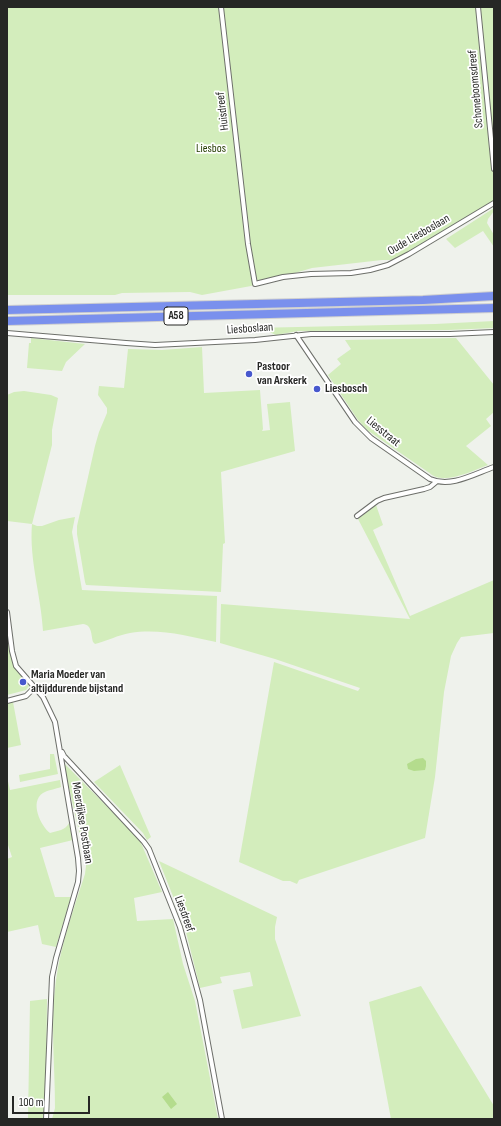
<!DOCTYPE html>
<style>
body{margin:0}
#map{position:relative;width:501px;height:1126px;overflow:hidden;background:#eff2ec;font-family:"Sofia Sans Condensed",sans-serif}
canvas{display:block}
.frame{position:absolute;inset:0;border:8px solid #262725;pointer-events:none}
.scale{position:absolute;left:12px;top:1096px;width:78px;height:18px;box-sizing:border-box;border:2px solid #262725;border-top:0;padding-left:5px;font-size:12px;line-height:14px;white-space:nowrap;color:#262725;-webkit-text-stroke:3px #fff;paint-order:stroke}
</style>
<div id="map">
<canvas width="501" height="1126"></canvas>
<div class="frame"></div>
<div class="scale">100 m</div>
</div>
<script>
const c = document.querySelector('canvas').getContext('2d');
c.lineJoin = 'round';
function fill(path, color) {
  c.fillStyle = color;
  c.fill(path, 'evenodd');
}
function strokePath(path, color, width, dash) {
  c.strokeStyle = color;
  c.lineWidth = width;
  c.lineCap = dash ? 'butt' : 'round';
  c.setLineDash(dash || []);
  c.stroke(path);
}
function label(font, color, halo, rows, align = 'center') {
  c.font = font + ' "Sofia Sans Condensed",sans-serif';
  c.lineWidth = 3.5;
  c.setLineDash([]);
  c.textBaseline = 'middle';
  c.strokeStyle = halo;
  c.fillStyle = color;
  for (const [text, x, y, turn = 0] of rows) {
    c.save();
    c.translate(x, y);
    c.rotate((+turn || 0) * Math.PI / 180);
    c.textAlign = isNaN(turn) ? turn : align;
    if (halo) c.strokeText(text, 0, 0);
    c.fillText(text, 0, 0);
    c.restore();
  }
}
const green = new Path2D(`
 M7,7H494V201L403,260H382L312,268L251,286L202,295L190,292L122,293L115,295H7Z
 M494,208V211L488,219L487,223L494,235V247L483,231L455,248L446,239Z
 M494,321V328L448,330L298,331L276,335L267,331H254L252,328L435,324Z
 M31,338L85,344L66,362L62,371L27,368L29,343H31Z
 M456,338L494,385V412L486,419L491,426L466,446L488,465C475,470 450,482 436,477C433,476 431,474 428,472L367,430L358,420L328,375L341,364L337,359L351,349L345,340Z
 M202,347L204,393L260,390L263,429L262,431L270,430L267,404L290,402L295,451L221,472L225,543L223,544L221,592L86,585L85,582L77,534V526L95,446L99,432L107,413V408L98,395L99,386L124,388L128,349L162,350Z
 M24,391L51,395L58,398L52,430V445L32,524L37,526H42L59,520L75,517L72,532L82,590L217,596L216,642C188,636 159,628 130,633C118,635 107,641 95,644L93,642C91,634 92,625 83,624L43,631C41,595 29,560 32,524L7,521V395L14,392Z
 M376,505L383,525L373,530L410,616L494,580V633L461,637L457,643L451,656L444,692L435,777L425,838L299,880L297,884L290,881H283L239,862L274,662L358,691L360,688L275,659L220,643L221,604L410,619L358,519Z
 M10,635L15,664L19,673L29,686L26,690L7,695V636Z
 M13,702L21,745L7,748V703Z
 M50,754H54L58,774L20,782L19,775L50,769Z
 M63,762L137,837L141,843L162,892L134,898L137,921L173,919L183,964L195,1001L218,1119H52L55,1108C55,1065 50,1022 56,980C61,944 74,908 85,874L86,866L82,844Z
 M120,765L151,837L147,840L143,833L94,782Z
 M7,777L10,790L60,780L61,787C56,789 48,790 43,793C29,802 41,826 50,833C57,831 66,830 69,823L73,840L40,848L55,897H71L56,947L42,944L38,925L7,932V859L12,857L7,842Z
 M159,861L277,917L275,927V939L301,1016L242,1029L233,990L253,986L250,972L220,977L222,983L200,988L184,924Z
 M421,986L494,1106V1119H391L369,1002Z
 M47,999L46,1084L43,1119H28L30,1001Z`);
const water = new Path2D(`
 M423,758L426,761V766L425,770L414,771L408,769L407,764L416,759Z
 M168,1092L177,1104L171,1109L162,1097Z`);
const minor = new Path2D(`
 M221,7L248,244L255,284L283,277L311,274L351,273L370,270L388,265L409,254L494,203
 M478,7L494,169
 M7,333L126,343L155,345L255,340L311,334H450L494,332
 M296,335L355,422L371,438L430,479C451,488 474,474 494,467
 M357,516L377,501L384,498L424,489L430,487L436,482
 M7,612L12,651L16,666L43,697L55,722L78,858L79,871L78,882L56,958L52,977L46,1119
 M7,701L26,696L35,687
 M62,752L64,756L144,842L149,849L180,927L200,1000L222,1119`);
const motorway = new Path2D(`
 M7,310L423,300L494,296
 M7,321L494,308`);
const markers = [
 [249,374,4,"#4758cd"],
 [317,389,4,"#4758cd"],
 [23,682,4,"#4758cd"]
];
const shields = [
 [176,316,24]
];
const shieldNames = [
 ["A58",176,316]
];
const streetNames = [
 ["Schoneboomsdreef",476,89,-95],
 ["Huisdreef",223,111,-97],
 ["Oude Liesboslaan",419,235,-30],
 ["Liesboslaan",250,329,-4],
 ["Liesstraat",383,432,39],
 ["Moerdijkse Postbaan",82,823,81],
 ["Liesdreef",184,914,70]
];
const parkNames = [
 ["Liesbos",211,149]
];
const poiNames = [
 ["Pastoor",257,367],
 ["van Arskerk",257,381],
 ["Liesbosch",325,389],
 ["Maria Moeder van",31,675],
 ["altijddurende bijstand",31,689]
];
fill(green, '#d3edbc');
fill(water, '#b4dc8d');
strokePath(minor, '#6d6f6a', 6);
strokePath(motorway, '#cfcfcf', 10);
strokePath(minor, '#fff', 4);
strokePath(motorway, '#7a90ed', 8);
for (const [x, y, r, color] of markers) {
  const dot = new Path2D();
  dot.arc(x, y, r, 0, 2 * Math.PI);
  c.fillStyle = color;
  c.fill(dot);
  strokePath(dot, '#fff', 1.5);
}
for (const [x, y, w] of shields) {
  const box = new Path2D();
  box.roundRect(x - w / 2, y - 9, w, 18, 3);
  c.fillStyle = '#fff';
  c.fill(box);
  strokePath(box, '#262725', 1);
}
label('bold 11px', '#262725', null, shieldNames);
label('12px', '#262725', '#fff', streetNames);
label('12px', '#273e04', '#fff', parkNames);
label('bold 12px', '#262725', '#fff', poiNames, 'left');
</script>
